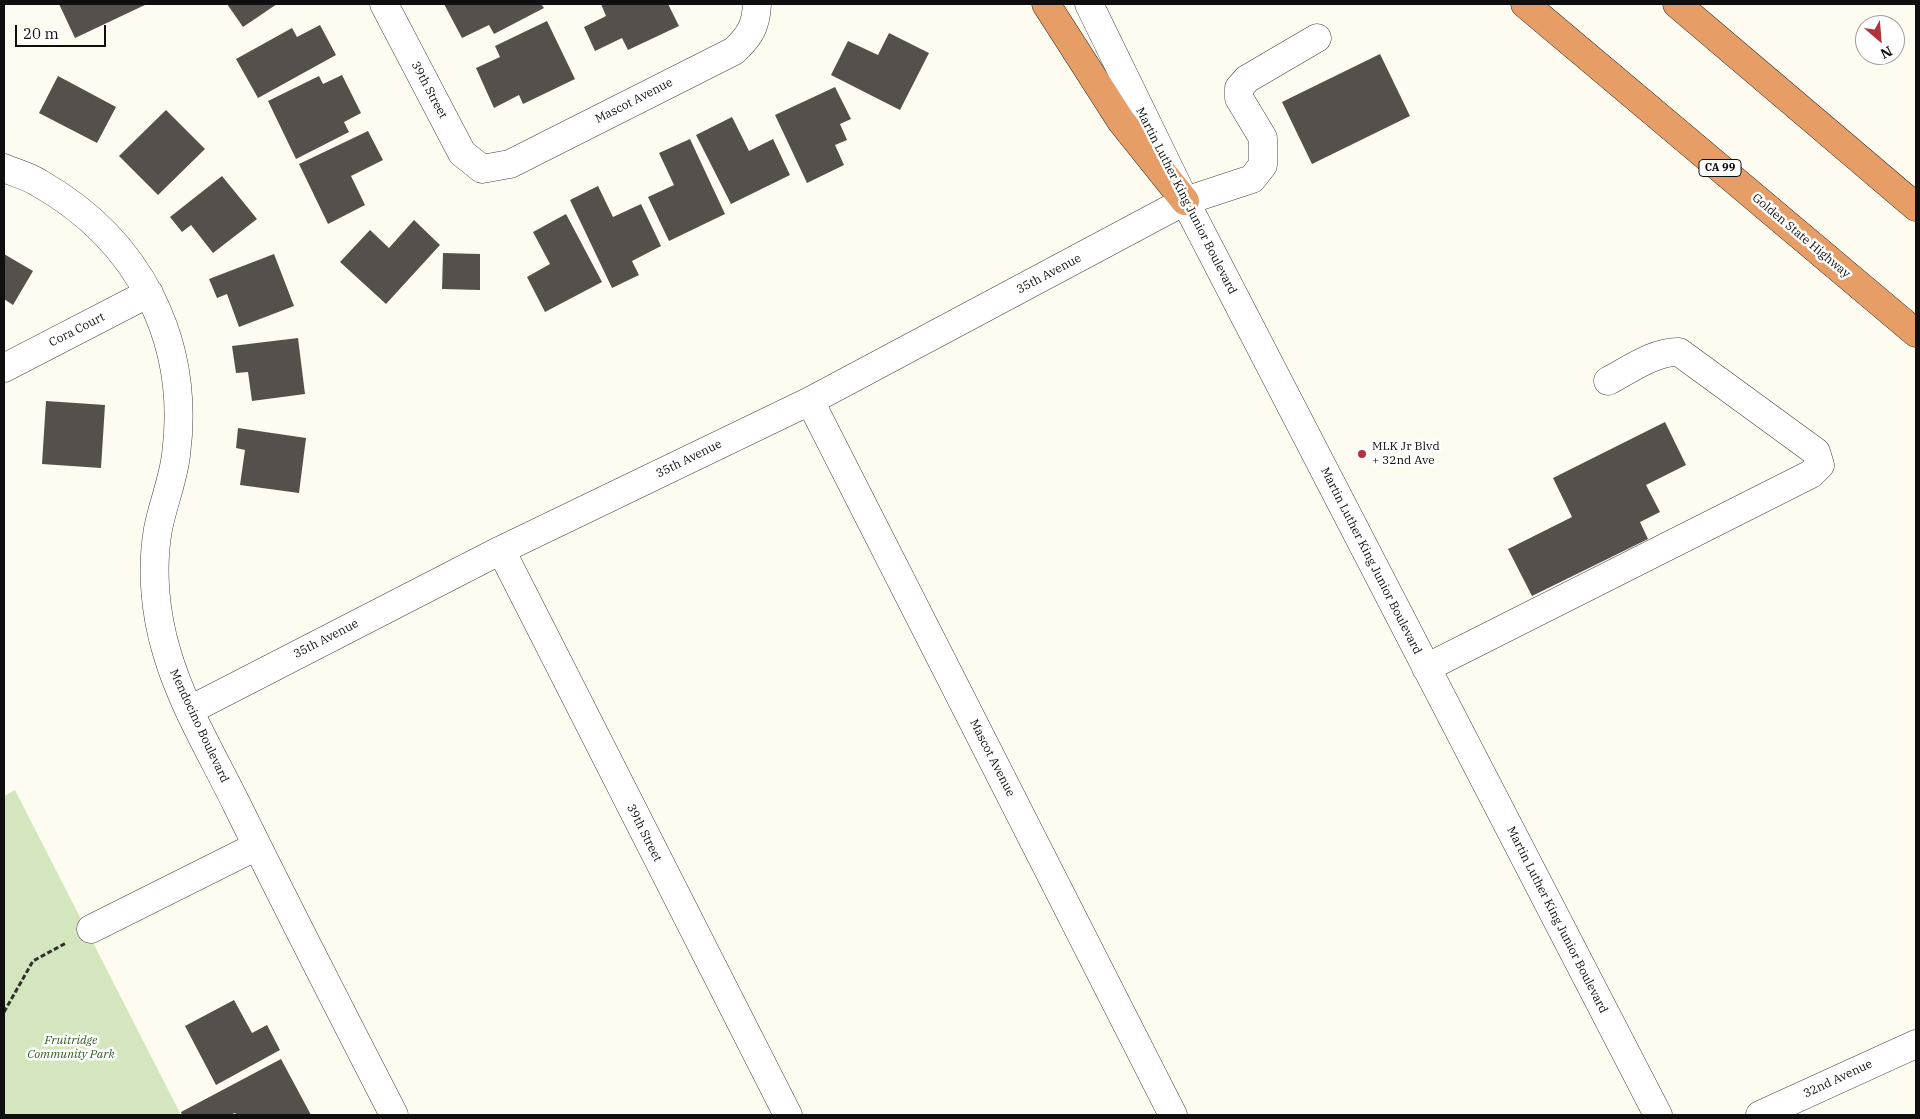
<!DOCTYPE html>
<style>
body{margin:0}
#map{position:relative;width:1920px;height:1119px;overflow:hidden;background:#fefbf1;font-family:"IBM Plex Serif",serif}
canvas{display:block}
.frame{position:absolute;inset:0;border:5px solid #0f0f0f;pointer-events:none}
.north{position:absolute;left:1855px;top:15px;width:50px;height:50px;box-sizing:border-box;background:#fff;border:1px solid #9f9f9f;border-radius:50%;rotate:153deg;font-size:14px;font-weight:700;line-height:20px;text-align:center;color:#0f0f0f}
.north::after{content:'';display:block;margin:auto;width:18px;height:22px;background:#b2333d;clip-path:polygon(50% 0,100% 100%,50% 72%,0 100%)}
.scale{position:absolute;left:15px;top:25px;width:91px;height:22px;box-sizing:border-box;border:2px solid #0f0f0f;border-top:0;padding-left:6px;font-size:15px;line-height:18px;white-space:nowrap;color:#0f0f0f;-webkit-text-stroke:4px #fff;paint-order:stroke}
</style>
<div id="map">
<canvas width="1920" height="1119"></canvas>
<div class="frame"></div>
<div class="north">N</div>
<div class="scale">20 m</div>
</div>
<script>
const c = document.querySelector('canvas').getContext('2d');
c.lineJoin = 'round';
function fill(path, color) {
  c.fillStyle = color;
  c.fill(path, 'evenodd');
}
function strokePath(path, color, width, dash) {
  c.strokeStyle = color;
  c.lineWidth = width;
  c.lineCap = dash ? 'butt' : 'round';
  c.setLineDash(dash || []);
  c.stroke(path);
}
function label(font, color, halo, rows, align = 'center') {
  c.font = font + ' "IBM Plex Serif",serif';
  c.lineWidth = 5;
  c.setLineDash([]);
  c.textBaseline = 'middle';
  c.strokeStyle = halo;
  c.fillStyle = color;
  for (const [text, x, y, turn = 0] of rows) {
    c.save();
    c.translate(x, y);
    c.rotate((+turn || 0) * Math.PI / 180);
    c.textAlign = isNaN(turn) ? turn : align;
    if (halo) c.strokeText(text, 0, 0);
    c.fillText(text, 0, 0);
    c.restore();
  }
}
const green = new Path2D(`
 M15,790L181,1115H4V796Z`);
const building = new Path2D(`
 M59,4H147L75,38Z
 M227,4H277L243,27Z
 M444,4H541L544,8L494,34L489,25L462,38Z
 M601,4H668L679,26L628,50L622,38L595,51L584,27L606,16Z
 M547,21L575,79L523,104L519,95L494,108L476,68L500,57L495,46Z
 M320,25L336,55L258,98L236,59L292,28L297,37Z
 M889,33L929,53L900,110L831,75L848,41L878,55Z
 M1380,54L1410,116L1312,164L1282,102Z
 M342,75L361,113L344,122L349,132L296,159L268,101L319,76L323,84Z
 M58,76L116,107L97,143L39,113Z
 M835,87L851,119L840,124L847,140L835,145L844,165L807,183L775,115Z
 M166,110L205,149L158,195L119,156Z
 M732,117L749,151L773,139L790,175L731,204L696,135Z
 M368,131L383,160L351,176L365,205L328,224L299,164Z
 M690,139L725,214L669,241L648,197L674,185L659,153Z
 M222,176L257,219L213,253L191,225L182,232L170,217Z
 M598,186L613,217L641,204L661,246L632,261L639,275L612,288L570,200Z
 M566,214L602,282L545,312L527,277L550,264L533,232Z
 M414,220L440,245L386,304L340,262L370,230L389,248Z
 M443,253L480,254V290L442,289Z
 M4,254L33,271L13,305L4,299Z
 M274,254L294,306L239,327L227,294L217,298L209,279Z
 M298,338L305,394L252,401L248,372L236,373L232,346Z
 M46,401L105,405L101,468L42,464Z
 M1665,422L1686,465L1646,485L1660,512L1640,522L1648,539L1532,596L1508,549L1572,517L1553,478Z
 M238,428L306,438L299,493L240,485L245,450L236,448Z
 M234,1000L252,1033L267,1025L280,1050L216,1085L185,1026Z
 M281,1059L311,1115H237L235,1113L230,1115H182L181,1112Z`);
const path = new Path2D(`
 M4,1012L33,961L66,943`);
const minor = new Path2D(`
 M384,4L462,153L482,169L510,164L734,51C750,36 756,26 757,4
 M1089,4L1185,201L1658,1115
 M4,168C15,173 28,176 39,183C139,240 191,340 176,455C173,480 163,504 158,529C151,569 155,614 167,653C182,705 213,756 237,805C288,909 341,1012 394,1115
 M4,368L149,293
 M810,401L1173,1115
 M501,550L788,1115
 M1426,668L1811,474L1820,465L1816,452L1679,352C1655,351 1629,370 1608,381
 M190,710L501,550L810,401L1185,201L1252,179L1263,165V138L1239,98V88L1247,79L1317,38
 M91,929L257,846
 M1760,1115L1916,1044`);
const highway = new Path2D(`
 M1046,4L1121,121L1185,201
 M1525,4L1916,333
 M1677,4L1916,207`);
const markers = [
 [1362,454,5,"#b2333d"]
];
const shields = [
 [1720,168,42]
];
const shieldNames = [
 ["CA 99",1720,168]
];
const streetNames = [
 ["39th Street",429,90,62],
 ["Mascot Avenue",634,101,-27],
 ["Martin Luther King Junior Boulevard",1186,201,63],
 ["Golden State Highway",1801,236,40],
 ["35th Avenue",1049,274,-28],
 ["Cora Court",77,330,-27],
 ["35th Avenue",689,459,-26],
 ["Martin Luther King Junior Boulevard",1371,561,63],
 ["35th Avenue",326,639,-27],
 ["Mendocino Boulevard",199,726,65],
 ["Mascot Avenue",992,758,63],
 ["39th Street",644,833,63],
 ["Martin Luther King Junior Boulevard",1557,920,63],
 ["32nd Avenue",1838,1079,-25]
];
const poiNames = [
 ["MLK Jr Blvd",1372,447],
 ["+ 32nd Ave",1372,461]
];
const parkNames = [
 ["Fruitridge",71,1041],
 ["Community Park",71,1055]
];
fill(green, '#d4e6bd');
fill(building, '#56504c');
strokePath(minor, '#424242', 29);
strokePath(highway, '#202020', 29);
strokePath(path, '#313131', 3, [5, 2.5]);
strokePath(minor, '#fff', 28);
strokePath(highway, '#e79d66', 28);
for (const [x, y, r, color] of markers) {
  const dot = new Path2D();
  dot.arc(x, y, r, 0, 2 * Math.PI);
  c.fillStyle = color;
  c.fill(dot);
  strokePath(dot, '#fff', 2);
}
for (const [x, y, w] of shields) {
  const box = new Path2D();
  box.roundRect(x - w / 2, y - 8.5, w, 17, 4);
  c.fillStyle = '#fff';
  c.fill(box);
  strokePath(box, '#0f0f0f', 1);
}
label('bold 11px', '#0f0f0f', null, shieldNames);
label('12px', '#0f0f0f', '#fff', streetNames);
label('12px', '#0f0f0f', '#fff', poiNames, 'left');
label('italic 12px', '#336124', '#fff', parkNames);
</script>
